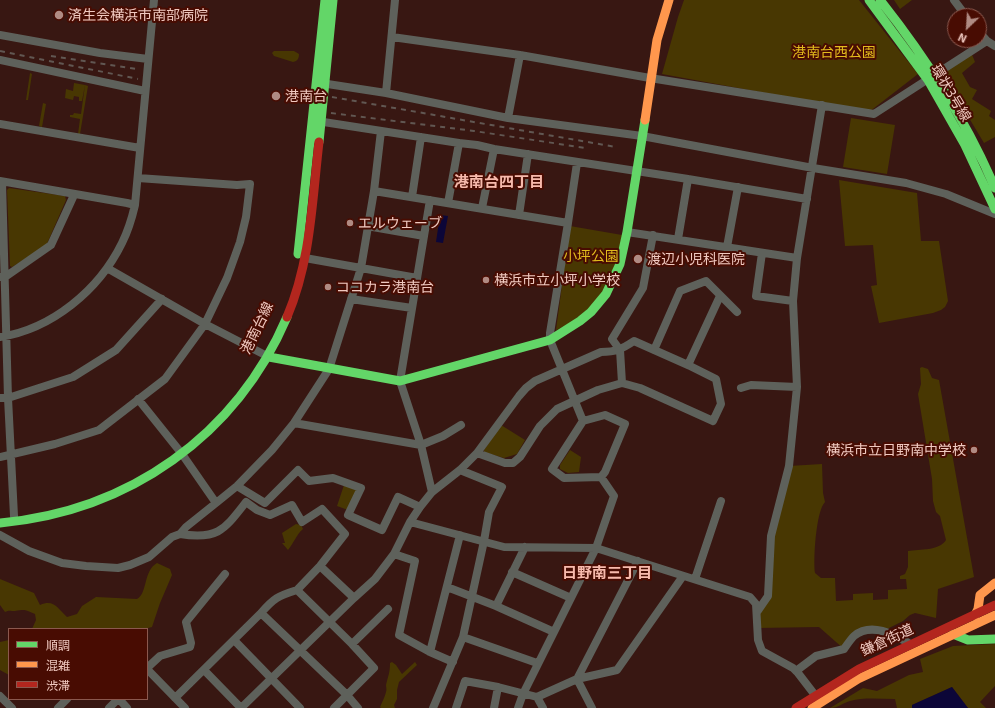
<!DOCTYPE html>
<meta charset="utf-8">
<style>
body{margin:0}
#map{position:relative;width:995px;height:708px;overflow:hidden;background:#381712;font-family:"Exo 2","Noto Sans JP",sans-serif}
canvas{display:block}
.legend{position:absolute;left:8px;top:628px;width:140px;height:72px;box-sizing:border-box;background:#480c02;border:1px solid #8b584e;margin:0;padding:5px 7px;list-style:none;font-size:12px;color:#f0c9c0}
.legend li{display:flex;align-items:center;gap:8px;height:20px}
.legend b{width:20px;border:1px solid #8b584e}
.north{position:absolute;left:947px;top:8px;width:40px;height:40px;box-sizing:border-box;background:#480c02;border:1px solid #8b584e;border-radius:50%;rotate:205deg;font-size:11px;font-weight:700;line-height:16px;text-align:center;color:#f0c9c0}
.north::after{content:'';display:block;margin:auto;width:14px;height:18px;background:#b08b83;clip-path:polygon(50% 0,100% 100%,50% 72%,0 100%)}
</style>
<div id="map">
<canvas width="995" height="708"></canvas>
<ul class="legend">
<li><b style="height:5px;background:#63d668"></b>順調</li>
<li><b style="height:5px;background:#ff974d"></b>混雑</li>
<li><b style="height:5px;background:#b3261e"></b>渋滞</li>
</ul>
<div class="north">N</div>
</div>
<script>
const c = document.querySelector('canvas').getContext('2d');
c.lineJoin = 'round';
function fill(path, color) {
  c.fillStyle = color;
  c.fill(path, 'evenodd');
}
function strokePath(path, color, width, dash) {
  c.strokeStyle = color;
  c.lineWidth = width;
  c.lineCap = dash ? 'butt' : 'round';
  c.setLineDash(dash || []);
  c.stroke(path);
}
function label(font, color, halo, rows, align = 'center') {
  c.font = font + ' "Exo 2","Noto Sans JP",sans-serif';
  c.lineWidth = 4;
  c.setLineDash([]);
  c.textBaseline = 'middle';
  c.strokeStyle = halo;
  c.fillStyle = color;
  for (const [text, x, y, turn = 0] of rows) {
    c.save();
    c.translate(x, y);
    c.rotate((+turn || 0) * Math.PI / 180);
    c.textAlign = isNaN(turn) ? turn : align;
    if (halo) c.strokeText(text, 0, 0);
    c.fillText(text, 0, 0);
    c.restore();
  }
}
const green = new Path2D(`
 M684,0H859L918,74L869,112L662,74L678,17Z
 M894,0H912L900,9Z
 M274,51H294L299,54C299,58 298,61 293,62L274,56L272,53Z
 M971,52L975,62L962,73L970,87L977,90L972,99L991,111L989,116L995,120V137L984,143L945,78L947,68Z
 M30,73L32,74L28,100H26Z
 M74,83L85,85L82,101H79V97L74,96L73,100L65,98L66,89L73,91Z
 M85,85L88,86L80,134H78L80,119L70,117V115H73L74,113L81,114Z
 M43,103L46,104L42,127L39,126Z
 M851,118L895,125L887,174L843,167Z
 M839,180L917,193L921,241H939L948,301L945,307L941,310L933,313L879,323L871,286L877,285L873,245L845,246Z
 M9,188L65,196L66,200L46,246L12,267L10,266L7,190Z
 M570,226L622,235C619,250 616,268 608,283C597,303 578,321 556,330Z
 M922,367L928,369L932,378L939,380L974,577L938,589L936,618L915,613L910,615L903,621L883,631L861,632L844,649L819,627L757,628V612L768,596L771,544L789,466L822,464L823,493L825,502C816,511 813,560 815,573L821,578H835L836,601L853,600V594L873,593V600L888,599V590L907,589L906,579H900V576L905,574L908,567V551C920,549 939,551 946,540L940,516L936,512L933,501L932,479L918,394L921,384L920,368Z
 M501,425L525,440L517,454L504,458L484,452V450Z
 M570,450L581,457L579,472L568,473L560,469V465Z
 M344,485L358,489L348,510L337,506Z
 M296,524L301,525L303,529C296,535 294,543 288,550L282,543H285L282,533Z
 M157,563L170,569L172,575L160,603L152,627L144,629H32L36,620L35,614C25,610 26,609 15,611C10,611 9,610 5,612L0,605V579L34,593L40,605C54,599 57,608 67,617L77,614L82,606L96,597L137,599C148,593 143,571 157,563Z
 M9,640V675L0,670V642Z
 M995,644V686L980,702L986,708H968L952,687L912,705V708H897L895,699C880,699 864,697 850,701C842,703 839,708 830,708L863,688L877,691L909,675L923,672L920,659L953,646Z
 M392,662L396,665L402,674L415,662L417,665L399,682L397,690V699L394,705L395,708H381L380,707C382,702 385,697 386,692C387,690 386,687 386,685C388,676 390,673 390,663Z`);
const water = new Path2D(`
 M440,215L448,216L443,243L436,242Z
 M952,687L968,708H912V705Z`);
const street = new Path2D(`
 M954,0L966,16
 M0,35L100,53L148,59
 M392,37L520,55L650,78L874,114L987,41L979,32
 M987,41L995,46
 M0,60L145,91
 M321,83L386,93L508,118L642,136L813,168L906,183L946,194L995,214
 M386,93L395,0
 M508,118L520,55
 M317,121L459,143L477,145L494,149L688,179L807,199
 M0,124L140,148
 M0,181L127,203L135,205
 M2,182L8,398L14,516
 M374,191L568,223L550,333V340L583,421
 M412,197L421,137
 M448,203L459,143
 M482,208L494,149
 M519,215L528,154
 M568,223L577,163
 M367,226L424,236L430,200
 M627,232L797,258
 M424,236L400,381L421,445L432,492
 M678,239L688,179
 M727,247L738,187
 M762,253L756,296L793,301
 M305,258L417,278
 M107,268L205,324L269,357
 M1,277H5L51,245L74,195
 M351,299L412,308
 M0,337C52,329 99,290 122,243C128,231 132,218 135,205L154,0
 M654,350L680,291L706,281L737,312
 M688,365L720,296
 M622,383L620,350L612,339L643,288L653,235
 M741,388L751,385L797,387
 M0,398H8L73,377L116,350L162,299
 M605,415L625,424L605,472L601,477L564,478L552,469L583,421Z
 M294,423L421,445L443,436L461,425
 M0,457L55,444L99,430L165,379L205,324L227,278L240,242L246,217L250,184L237,185L138,178
 M237,486L265,503L298,470L309,481L333,478L361,488L348,515L382,530L398,497L420,507
 M216,503L237,486L272,450L294,423L329,369L361,268L374,191L381,131
 M410,522L504,547L596,548L750,597L756,604L758,640L762,651L793,668L798,673L818,699
 M180,534C218,540 224,530 246,502L257,510L270,515L292,505L302,522L322,509L345,534L320,566L297,590
 M0,535L29,551L62,563L86,566L118,568L130,565L149,557L172,537L180,534L186,527L216,503L182,454L138,399
 M394,554L415,561L399,635L430,652L453,662
 M320,566L354,598
 M512,572L571,598
 M695,579L721,501
 M447,587L496,606L554,632
 M496,606L525,547
 M757,612L768,596L771,536L789,466L797,387L793,301L797,258L822,105
 M261,613L347,695L358,708
 M463,637L537,663
 M234,640L300,708
 M352,644L388,609
 M430,652L460,535
 M147,668L160,656L190,647L191,643L186,622L225,574
 M147,669L185,708
 M204,670L241,708
 M796,671L816,656L844,649C847,645 850,640 854,636C871,622 894,634 910,644
 M577,679L617,670L683,576
 M577,679L638,561
 M0,696L12,708
 M537,697L543,708
 M175,698L261,613C274,598 278,596 297,590L352,644L374,668L334,708
 M119,699L127,708
 M58,708L67,699
 M109,708L118,699
 M241,708L354,598L375,579L394,554L410,522L420,507L432,492L460,470L477,453L519,396L526,388L535,381L601,352C616,352 622,349 634,341L688,365L716,379L721,404L713,421L640,388L622,383L598,390L557,409L540,426L520,457L513,463H505L477,453
 M433,708L463,637L484,541L489,512L502,487L460,470
 M456,708L465,681L498,687L537,697L577,679L592,708
 M494,708L498,687
 M518,708L523,694L596,548L614,496L601,477`);
const fast = new Path2D(`
 M869,0L928,80L965,145L995,209
 M880,0C926,58 966,120 995,188
 M319,142L333,0
 M298,254L325,0
 M269,357L400,381L550,340L580,321L591,312L606,294L620,264L627,232L645,120
 M0,523C129,511 236,436 287,317
 M953,634L968,640L995,639`);
const slow = new Path2D(`
 M645,120L657,40L669,0
 M975,615L978,609L980,595L995,583
 M812,708L858,679L995,615`);
const jam = new Path2D(`
 M287,317C311,261 312,201 319,142
 M796,708L859,669L995,605`);
const rail = new Path2D(`
 M0,51L138,79
 M51,56L137,69
 M332,97L616,147
 M331,113L474,131L586,148`);
const markers = [
 [59,15,5,"#b08b83"],
 [276,96,5,"#b08b83"],
 [350,223,4,"#b08b83"],
 [638,259,5,"#b08b83"],
 [486,280,4,"#b08b83"],
 [328,287,4,"#b08b83"],
 [974,450,4,"#b08b83"]
];
const poiNames = [
 ["済生会横浜市南部病院",68,15],
 ["港南台",285,96],
 ["エルウェーブ",358,223],
 ["渡辺小児科医院",647,259],
 ["横浜市立小坪小学校",494,280],
 ["ココカラ港南台",336,287],
 ["横浜市立日野南中学校",966,450,"right"]
];
const parkNames = [
 ["港南台西公園",834,52],
 ["小坪公園",591,256]
];
const streetNames = [
 ["環状3号線",951,93,59],
 ["港南台線",257,328,-64],
 ["鎌倉街道",887,640,-25]
];
const neighbourhoodNames = [
 ["港南台四丁目",499,182],
 ["日野南三丁目",607,573]
];
fill(green, '#483702');
fill(water, '#0c0638');
strokePath(street, '#5e615b', 8);
strokePath(fast, '#63d668', 9);
strokePath(slow, '#ff974d', 9);
strokePath(jam, '#b3261e', 9);
strokePath(rail, '#615752', 2, [5, 5]);
for (const [x, y, r, color] of markers) {
  const dot = new Path2D();
  dot.arc(x, y, r, 0, 2 * Math.PI);
  c.fillStyle = color;
  c.fill(dot);
  strokePath(dot, '#480c02', 1.5);
}
label('14px', '#f0c9c0', '#480c02', poiNames, 'left');
label('14px', '#e2bb1d', '#480c02', parkNames);
label('14px', '#f0c9c0', '#480c02', streetNames);
label('bold 15px', '#f7baac', '#480c02', neighbourhoodNames);
</script>
